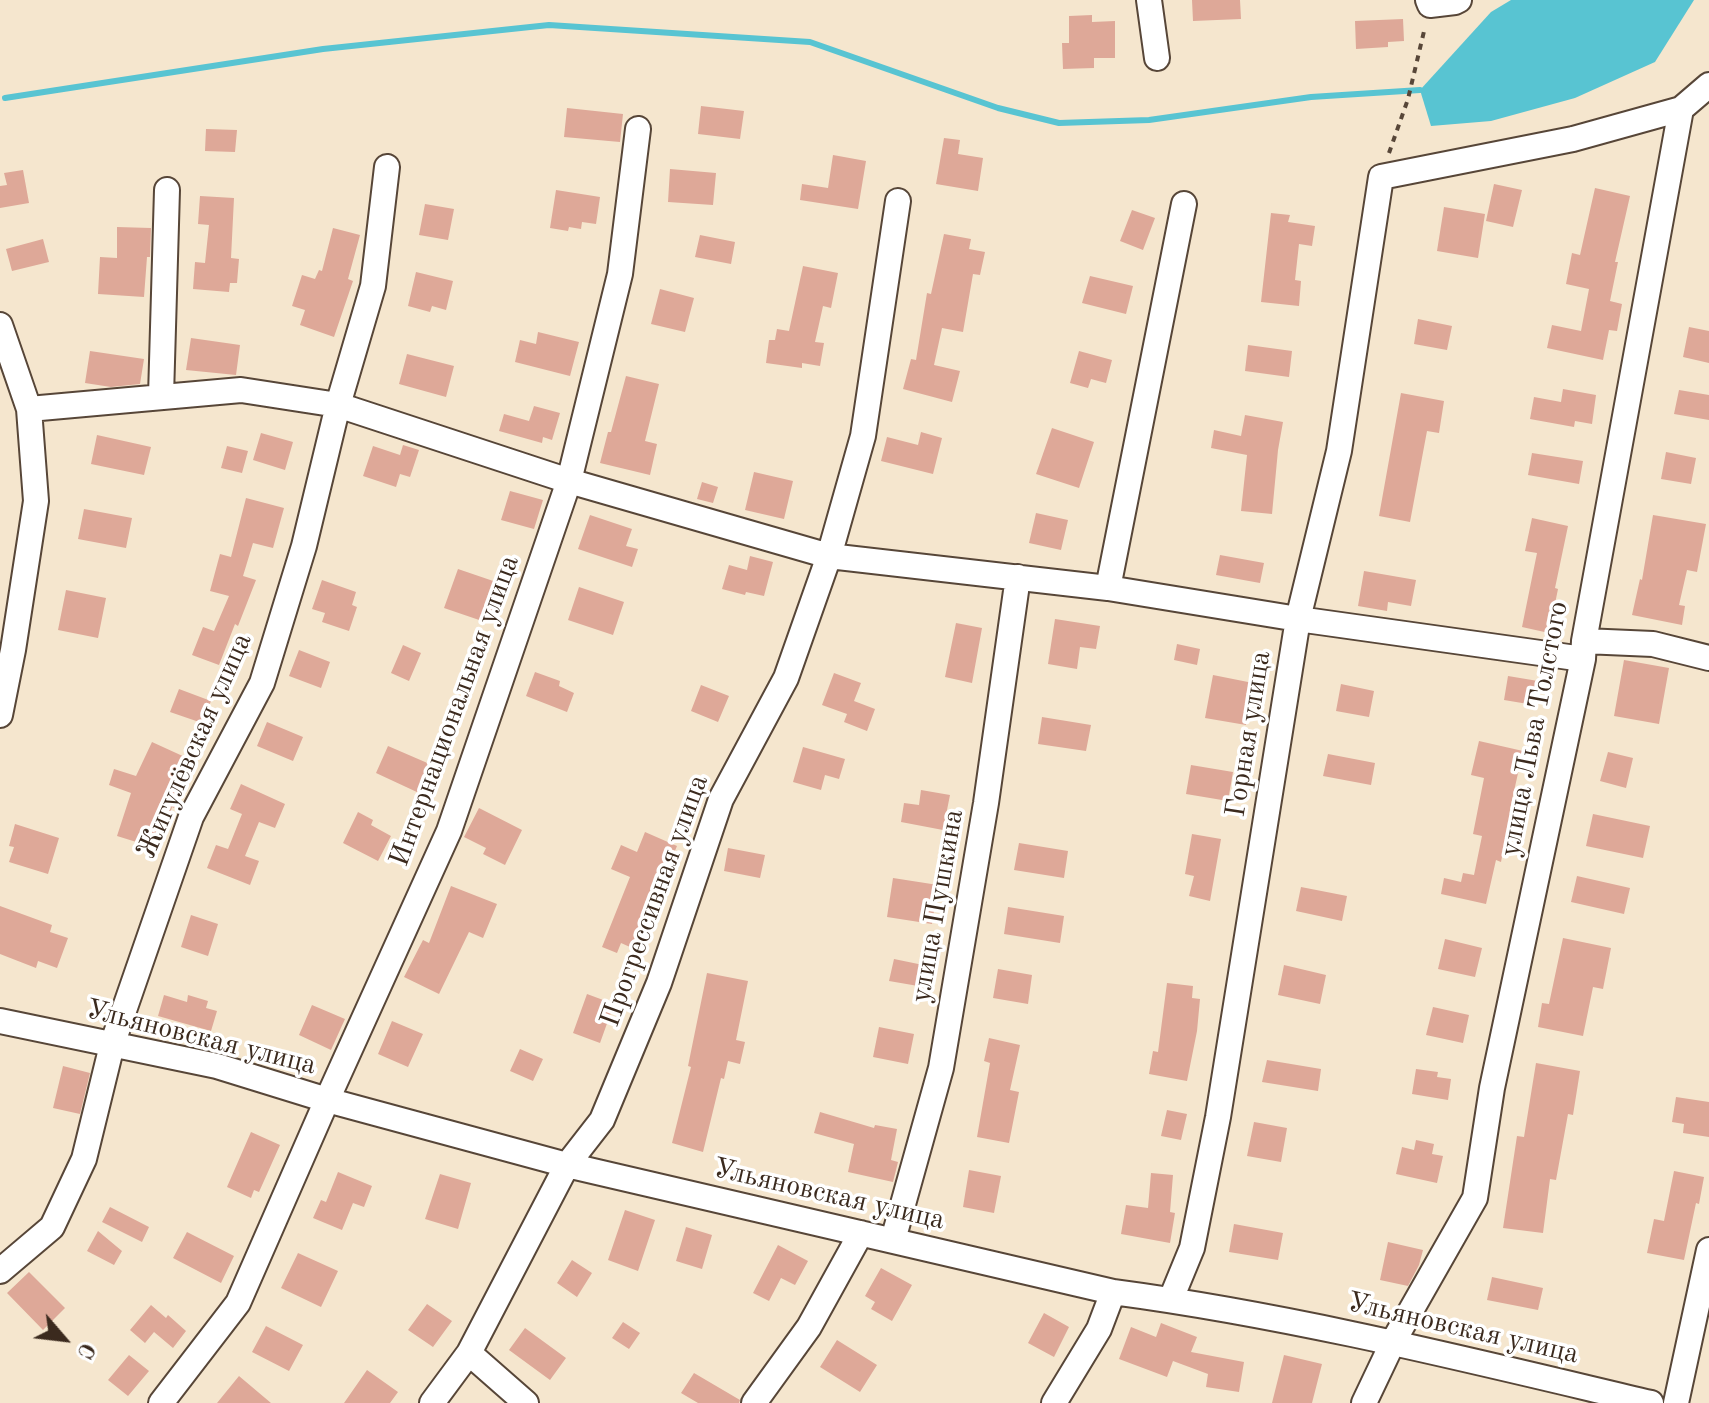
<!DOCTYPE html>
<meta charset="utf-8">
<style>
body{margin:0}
#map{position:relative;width:1709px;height:1403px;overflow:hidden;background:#f5e6ce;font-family:"Old Standard TT",serif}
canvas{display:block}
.north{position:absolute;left:24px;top:1299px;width:80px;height:80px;-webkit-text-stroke:6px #fff;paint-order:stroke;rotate:118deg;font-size:22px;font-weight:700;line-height:32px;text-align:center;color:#3b2a1e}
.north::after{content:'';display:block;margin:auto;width:28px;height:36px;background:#3b2a1e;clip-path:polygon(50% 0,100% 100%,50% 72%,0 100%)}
</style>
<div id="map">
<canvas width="1709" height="1403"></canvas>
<div class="north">С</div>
</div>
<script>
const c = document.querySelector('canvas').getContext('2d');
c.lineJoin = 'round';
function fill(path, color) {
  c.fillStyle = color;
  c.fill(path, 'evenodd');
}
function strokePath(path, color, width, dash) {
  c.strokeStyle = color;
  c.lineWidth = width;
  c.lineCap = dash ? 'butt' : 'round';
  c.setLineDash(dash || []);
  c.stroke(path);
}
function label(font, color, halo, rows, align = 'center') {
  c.font = font + ' "Old Standard TT",serif';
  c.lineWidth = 7;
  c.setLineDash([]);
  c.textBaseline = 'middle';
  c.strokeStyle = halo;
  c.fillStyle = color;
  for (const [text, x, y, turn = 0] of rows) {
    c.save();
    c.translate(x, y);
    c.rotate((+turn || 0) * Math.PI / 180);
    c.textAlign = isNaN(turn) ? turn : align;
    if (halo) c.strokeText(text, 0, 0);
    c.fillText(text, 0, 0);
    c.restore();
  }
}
const water = new Path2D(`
 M1511,0H1694L1655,62L1575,98L1491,121L1431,126L1420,90L1491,12Z`);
const stream = new Path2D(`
 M5,98L323,49L549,25L810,42L998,108L1059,123L1149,120L1311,97L1420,90`);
const building = new Path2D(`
 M1192,0H1240L1241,19L1193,21Z
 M1092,15V22L1115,21V58H1094V68L1063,69L1062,43H1069V16Z
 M1403,19L1404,41L1388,42V47L1356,49L1355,21Z
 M701,106L744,111L740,139L698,134Z
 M567,108L623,114L620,142L564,137Z
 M206,129L237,130L235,152L205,151Z
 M944,138L960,140L958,154L983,158L978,191L936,184Z
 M833,155L866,161L858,209L800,200L802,184L828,188Z
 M670,169L716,173L713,205L668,202Z
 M23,170L29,203L0,208V186L7,185L4,173Z
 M1494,184L1522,190L1513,227L1486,221Z
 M1595,188L1630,196L1615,262H1618L1610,301L1622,304L1617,331L1609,330L1603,360L1547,348L1552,325L1581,331L1589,289L1566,284L1572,253L1580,255Z
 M556,190L600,197L596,224L582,222L581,229L569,227L568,231L550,228Z
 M200,196L234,198L231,258L239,259L237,283H230L229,292L193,289L195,262L205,263L209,225L198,224Z
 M425,204L454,209L448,240L419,235Z
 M1444,207L1485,214L1478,258L1437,251Z
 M1132,210L1155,218L1143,250L1120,241Z
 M1271,213L1290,215L1288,222L1315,226L1312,246L1299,244L1295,280L1301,281L1299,306L1261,302Z
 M117,227L151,228L150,257H147L144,297L98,294L100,257L117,258Z
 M333,228L360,235L348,279L353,281L334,337L300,325L305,310L292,306L302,275L315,279L319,270L322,271Z
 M944,234L971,239L969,249L985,252L980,275L973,274L963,332L942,328L934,365L960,371L952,402L903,389L911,359L916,360L927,293L931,294Z
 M700,235L735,242L731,264L695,257Z
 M43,239L49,262L12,271L6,249Z
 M803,266L838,273L831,308L823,306L815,342L824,343L820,366L802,363V368L766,363L769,340H775L777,329L789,331Z
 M416,272L453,281L446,310L432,306L430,312L408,306Z
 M1090,276L1133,286L1126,314L1082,303Z
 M660,289L694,298L685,332L651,324Z
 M1418,319L1452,326L1447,350L1414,344Z
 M1689,327L1709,331V363L1683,357Z
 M538,332L579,342L570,376L515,362L520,340L536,344Z
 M191,338L240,345L236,375L186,370Z
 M1248,345L1292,351L1289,377L1245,371Z
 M90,351L144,359L140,384L111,387L85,383Z
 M1079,351L1112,360L1106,383L1091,379L1088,388L1070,383Z
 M407,354L454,366L446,397L399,384Z
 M626,376L659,384L645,441L657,444L650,475L600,463L608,432H611Z
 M1563,389L1596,395L1592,424L1575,421L1574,427L1530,419L1534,397L1561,402Z
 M1679,390L1709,395V420L1674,414Z
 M1401,393L1444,401L1439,433L1427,431L1410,522L1379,516Z
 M534,406L560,413L552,440L543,437L542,443L499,431L504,414L529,421Z
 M1245,415L1283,422L1278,450L1272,514L1241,511L1247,455L1211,448L1214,430L1241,436Z
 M1052,428L1094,442L1079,488L1036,474Z
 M921,432L942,438L933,474L881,461L887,437L918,445Z
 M261,433L293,442L285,470L253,460Z
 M97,435L151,447L144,475L91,464Z
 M403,445L419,450L410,477L400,474L396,487L363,476L373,446L400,455Z
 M227,446L248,451L242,473L221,468Z
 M1666,452L1696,458L1691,484L1661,479Z
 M1532,453L1583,461L1579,484L1528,475Z
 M754,472L793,481L784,519L745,510Z
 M702,482L718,487L713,503L697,499Z
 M510,491L543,500L534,529L501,520Z
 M246,498L284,508L273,548L253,543L243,576L256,580L238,626L235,624L219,665L192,655L203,627L214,631L229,596L210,591L220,554L231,557Z
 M84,509L132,518L126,548L78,539Z
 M1036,513L1068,520L1061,550L1029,543Z
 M590,515L632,529L626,546L638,549L632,567L578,549Z
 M1653,515L1706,524L1697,572L1687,570L1679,605L1685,606L1682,625L1632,615L1640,579L1642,580Z
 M1532,518L1568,526L1555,588L1558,589L1549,633L1522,627L1537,553L1525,551Z
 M1220,555L1264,563L1260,583L1216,575Z
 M750,556L773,562L764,596L746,592L745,595L722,589L729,565L747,570Z
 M458,569L502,584L488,623L444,608Z
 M1364,571L1416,580L1411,606L1388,602L1387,611L1358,606Z
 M322,580L356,592L352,605L357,607L349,631L322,622L325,613L312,609Z
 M579,587L624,602L613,635L568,620Z
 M66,590L106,598L98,638L58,630Z
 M1055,619L1100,626L1096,649L1080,647L1077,669L1048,664Z
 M956,623L982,628L972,683L945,677Z
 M1177,644L1200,649L1197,665L1174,660Z
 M403,645L421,653L409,681L391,673Z
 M299,650L330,662L321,688L289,676Z
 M1624,660L1669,668L1659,724L1614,716Z
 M535,672L560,681L559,686L574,693L567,712L526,696Z
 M834,673L861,683L854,701L875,709L867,731L844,722L847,714L822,705Z
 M1213,675L1253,683L1246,725L1205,718Z
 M1508,676L1538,681L1534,705L1504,700Z
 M1341,684L1374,691L1369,717L1336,711Z
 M701,685L729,696L718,722L691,711Z
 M179,689L211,701L202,723L170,712Z
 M1042,717L1091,725L1086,751L1038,744Z
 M267,722L303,737L293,761L257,746Z
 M1479,741L1523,751L1510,809H1511L1501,862L1496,860L1486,904L1441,894L1444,878L1461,882L1463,873L1474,875L1482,836L1473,834L1484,778L1471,775Z
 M152,742L187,758L173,789L180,792L174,808L172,807L159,849L117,836L131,793L109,785L114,769L136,776Z
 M388,746L432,765L419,793L376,773Z
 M803,747L845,759L839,779L825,775L821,790L793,782Z
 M1608,752L1633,758L1626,788L1600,781Z
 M1328,754L1375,763L1371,785L1323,776Z
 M1191,765L1233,772L1228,801L1186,794Z
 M241,784L285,804L275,828L259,822L245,856L259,861L250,885L207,868L216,845L228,849L242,814L230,809Z
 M921,790L950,795L943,830L901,822L904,803L919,805Z
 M479,808L522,830L505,865L483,854L486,848L464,837Z
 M358,812L373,820L371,825L391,836L378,861L343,843Z
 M1593,814L1650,826L1643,858L1586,846Z
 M15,824L59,838L48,874L9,862L14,847L9,846Z
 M645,832L677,846L652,906L657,908L639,951L621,943L617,953L602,947L630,877L611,869L621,845L637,852Z
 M1192,834L1221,839L1210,901L1189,896L1194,876L1185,874Z
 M1019,843L1068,851L1064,878L1014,870Z
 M728,848L765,855L760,878L724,871Z
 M1577,876L1630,888L1624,914L1571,902Z
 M893,878L938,885L932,924L887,917Z
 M451,886L497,904L483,938L469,932L439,994L404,977L423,940L429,943Z
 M1301,887L1347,896L1342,921L1296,911Z
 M0,906L52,925L50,932L68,938L57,968L38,961L36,968L0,954Z
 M1008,907L1064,916L1060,943L1004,934Z
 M191,915L218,924L208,956L181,947Z
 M1563,938L1611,948L1603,989L1593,987L1583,1036L1538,1027L1542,1003L1549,1004Z
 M1445,939L1482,948L1475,977L1438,969Z
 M894,959L928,966L924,987L889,981Z
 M1284,965L1326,975L1320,1004L1278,995Z
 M998,969L1032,975L1028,1004L993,998Z
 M707,973L748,981L736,1040L745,1042L740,1064L728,1061L724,1079L721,1078L703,1152L672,1143L691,1067L688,1066Z
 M1167,983L1193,986L1192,998L1200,999L1197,1031L1187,1081L1149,1074L1153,1051L1158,1052Z
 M587,994L614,1004L600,1043L573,1033Z
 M164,995L187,1002L188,995L208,1001L206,1008L217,1011L211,1031L158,1016Z
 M312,1005L345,1019L331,1050L299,1035Z
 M1433,1007L1469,1015L1463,1043L1426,1035Z
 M392,1021L423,1034L408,1067L378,1054Z
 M879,1027L914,1034L908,1064L873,1057Z
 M989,1038L1020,1045L1010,1090L1019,1092L1009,1143L977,1137L990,1063L984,1061Z
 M520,1049L543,1059L533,1081L510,1071Z
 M1267,1060L1321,1069L1318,1091L1262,1082Z
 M1536,1063L1580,1071L1573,1115L1568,1114L1556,1180L1550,1179L1543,1233L1503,1228L1517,1136L1524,1137Z
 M63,1066L90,1073L80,1114L53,1108Z
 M1416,1069L1438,1072L1437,1077L1451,1079L1448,1100L1412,1094Z
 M1676,1097L1709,1102V1137L1683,1133L1684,1124L1672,1122Z
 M1167,1110L1187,1114L1181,1140L1161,1136Z
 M820,1112L874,1128L875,1125L897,1129L891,1160L898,1162L893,1182L848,1172L854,1144L814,1133Z
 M1254,1122L1287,1128L1281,1162L1247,1156Z
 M251,1132L280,1145L259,1192L254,1190L251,1198L227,1187Z
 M1416,1140L1434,1144L1432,1154L1443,1156L1437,1183L1396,1174L1402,1147L1414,1150Z
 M969,1170L1001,1176L994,1213L963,1207Z
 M1674,1171L1704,1177L1699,1204L1696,1203L1684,1260L1647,1253L1654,1219L1664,1221Z
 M338,1172L372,1186L364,1207L353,1203L342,1230L313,1218L321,1200L326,1202Z
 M1151,1173L1173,1175L1170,1212L1175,1213L1170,1243L1121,1234L1126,1205L1148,1208Z
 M440,1174L471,1183L458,1229L425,1219Z
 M110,1207L149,1227L142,1242L102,1222Z
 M625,1210L655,1220L638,1271L608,1260Z
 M1234,1224L1283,1233L1278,1260L1229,1252Z
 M686,1227L712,1235L702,1269L676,1261Z
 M98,1231L122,1251L114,1265L87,1251Z
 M187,1232L234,1256L221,1283L173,1258Z
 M1388,1242L1423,1250L1419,1265L1408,1286L1380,1280Z
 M778,1245L808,1261L795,1285L781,1278L769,1301L753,1293Z
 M298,1253L338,1271L321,1307L281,1288Z
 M572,1260L592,1273L577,1297L557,1283Z
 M881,1268L912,1285L892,1321L871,1309L875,1302L865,1296Z
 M29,1272L65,1308L43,1330L7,1293Z
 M1492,1277L1543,1288L1538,1310L1487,1300Z
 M427,1304L452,1321L433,1347L408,1330Z
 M151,1305L166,1318L168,1315L186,1331L173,1348L154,1332L145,1343L130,1330Z
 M1044,1313L1069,1327L1054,1357L1028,1343Z
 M623,1322L640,1333L629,1349L612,1338Z
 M1161,1323L1197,1337L1191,1352L1244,1362L1239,1392L1206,1387L1208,1374L1173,1361L1167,1377L1119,1359L1131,1327L1156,1337Z
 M266,1326L303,1345L289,1371L252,1352Z
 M525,1328L566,1358L550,1380L509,1350Z
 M837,1340L877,1365L860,1392L820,1367Z
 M129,1355L149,1371L128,1396L108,1380Z
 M1284,1355L1322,1364L1312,1403H1272Z
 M367,1370L398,1392L390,1403H344Z
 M694,1373L740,1400L739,1403H698L681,1393Z
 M239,1376L271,1403H217Z`);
const path = new Path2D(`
 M1389,153L1408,99L1425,27`);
const minor = new Path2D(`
 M1149,0L1157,58
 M1428,0L1430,5L1455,2L1459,0
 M0,325L29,409L36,501L13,650L0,715
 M161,396L167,190
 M29,409L241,390L338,405L569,481L829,556L1108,588L1298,619L1583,659
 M1108,588L1184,204
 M1584,641L1653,644L1709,658
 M0,1021L217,1066L327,1100L567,1165L1113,1292C1294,1316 1473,1361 1651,1403
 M893,1240L941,1068L986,803L1018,577
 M0,1271L52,1227L84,1159L112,1045L191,817L262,683L304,546L338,405L373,286L387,167
 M1171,1299L1192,1248L1218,1117L1298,619L1339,451L1381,177L1573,139L1681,109L1709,85
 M469,1353L526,1403
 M161,1403L238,1303L327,1100L449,831L569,481L620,274L638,129
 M432,1403L469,1353L567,1165L602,1120L659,983L721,799L786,678L829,556L863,436L898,201
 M754,1403L809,1327L861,1233
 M1054,1403L1099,1329L1113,1292
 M1364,1403L1393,1342L1475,1198L1492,1088L1583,659L1584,641L1681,109
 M1676,1403L1709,1250`);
const streetNames = [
 ["Интернациональная улица",455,711,-70],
 ["улица Льва Толстого",1535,729,-79],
 ["Горная улица",1249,734,-81],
 ["Жигулёвская улица",195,746,-66],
 ["Прогрессивная улица",655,901,-70],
 ["улица Пушкина",938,906,-80],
 ["Ульяновская улица",201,1038,14],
 ["Ульяновская улица",829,1195,13],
 ["Ульяновская улица",1463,1329,13]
];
fill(water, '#58c4d2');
strokePath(stream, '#58c4d2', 6);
fill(building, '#dea898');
strokePath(minor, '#574638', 28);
strokePath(path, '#574638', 4, [6, 6]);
strokePath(minor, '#fff', 24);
label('28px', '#3b2a1e', '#fff', streetNames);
</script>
